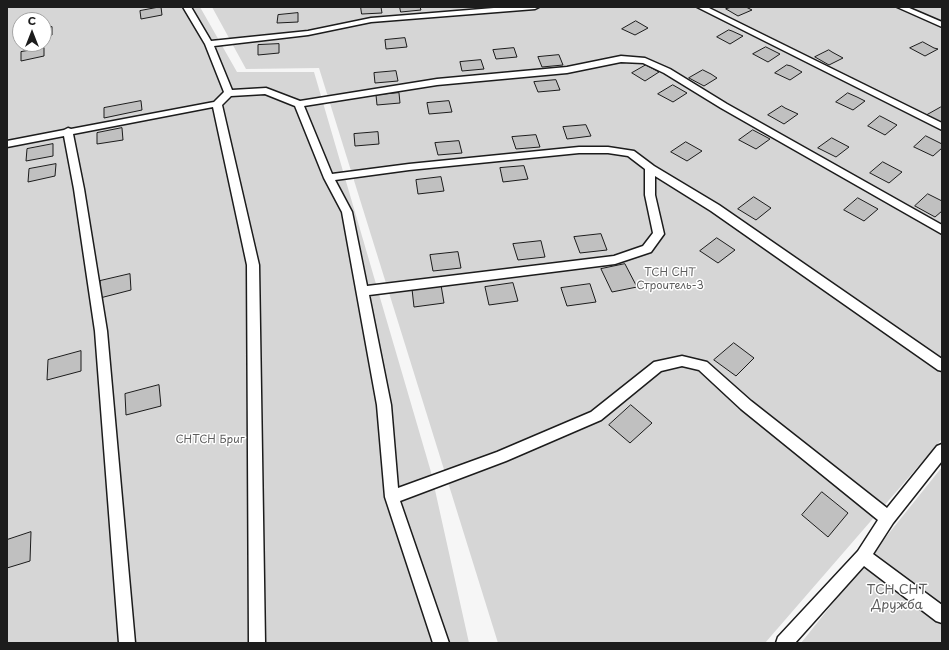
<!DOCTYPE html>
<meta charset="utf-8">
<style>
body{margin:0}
#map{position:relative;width:949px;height:650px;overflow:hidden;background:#f6f6f6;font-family:"Playpen Sans",sans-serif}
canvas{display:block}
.frame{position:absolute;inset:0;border:8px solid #1c1c1c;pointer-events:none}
.north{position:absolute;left:12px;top:12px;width:40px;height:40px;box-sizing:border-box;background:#fff;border:1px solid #a4a4a4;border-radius:50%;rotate:0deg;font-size:11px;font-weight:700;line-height:16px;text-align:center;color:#1c1c1c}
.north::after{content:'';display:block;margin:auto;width:14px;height:18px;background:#1c1c1c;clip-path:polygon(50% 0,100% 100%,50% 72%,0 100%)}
</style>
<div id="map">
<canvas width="949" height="650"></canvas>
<div class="frame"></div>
<div class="north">С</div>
</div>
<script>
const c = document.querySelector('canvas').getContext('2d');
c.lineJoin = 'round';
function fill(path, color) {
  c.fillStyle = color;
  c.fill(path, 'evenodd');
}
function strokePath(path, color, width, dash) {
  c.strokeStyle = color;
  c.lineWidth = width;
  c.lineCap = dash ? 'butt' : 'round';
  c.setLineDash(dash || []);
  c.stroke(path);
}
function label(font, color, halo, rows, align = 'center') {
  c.font = font + ' "Playpen Sans",sans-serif';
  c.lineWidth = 3;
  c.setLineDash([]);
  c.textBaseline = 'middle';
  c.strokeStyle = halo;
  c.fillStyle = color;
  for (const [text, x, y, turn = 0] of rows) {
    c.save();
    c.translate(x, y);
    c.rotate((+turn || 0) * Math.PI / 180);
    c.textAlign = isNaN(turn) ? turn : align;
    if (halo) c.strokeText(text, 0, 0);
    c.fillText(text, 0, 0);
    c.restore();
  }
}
const green = new Path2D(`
 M7,7H200L237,72H314L431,472L469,643H7ZM20,20H44V44H20Z
 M212,7H942V439L765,643H498L319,68L246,69Z
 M942,467V643H801Z`);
const building = new Path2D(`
 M161,7L162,15L141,19L140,11Z
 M361,7H381L382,13L362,14Z
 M400,7H420L421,10L401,12Z
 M732,7H746L752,10L738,16L726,9Z
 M298,13V22L277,23L278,15Z
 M636,21L648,28L635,35L622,29Z
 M52,27V35L44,36V28Z
 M729,30L732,31L743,36L730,44L717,37Z
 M405,38L407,47L386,49L385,40Z
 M923,42L934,48L938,49L925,56L910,48Z
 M279,44V53L258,55V45Z
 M766,47L780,54L768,62L753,54Z
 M44,48V56L21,61V52Z
 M514,48L517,57L496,59L493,50Z
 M829,50L832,52L843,58L829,65L815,57Z
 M559,55L563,65L542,67L538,57Z
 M481,60L484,69L462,71L460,62Z
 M646,65L659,72L645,81L632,73Z
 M787,65L791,66L802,72L790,80L775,73Z
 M703,70L711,74L717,78L704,86L689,78Z
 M396,71L398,81L375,83L374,73Z
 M556,80L560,90L538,92L534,82Z
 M673,85L687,93L673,102L658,94Z
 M399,93L400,103L377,105L376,95Z
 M848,93L857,97L865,101L853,110L836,102Z
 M141,101L142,110L104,118V108Z
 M449,101L452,112L429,114L427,103Z
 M782,106L785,108L798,114L784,124L768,115Z
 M941,107H942V123L927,115Z
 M880,116L884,118L897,125L885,135L868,126Z
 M586,125L591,136L567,139L563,127Z
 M122,128L123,140L97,144V133Z
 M753,130L770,139L756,149L739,140Z
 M378,132L379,144L355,146L354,134Z
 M536,135L540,147L516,149L512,137Z
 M926,136L942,144V148L933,156L914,147Z
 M832,138L849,147L836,157L818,148Z
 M459,141L462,153L438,155L435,143Z
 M686,142L702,151L687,161L671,152Z
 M53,144V156L26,161L27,149Z
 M883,162L902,172L889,183L870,173Z
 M56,164L55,176L28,182L29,169Z
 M524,166L528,179L503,182L500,168Z
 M441,177L444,191L418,194L416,180Z
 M928,194L942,201V211L935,217L915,206Z
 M754,197L771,208L756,220L738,209Z
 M858,198L878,209L864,221L844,210Z
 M601,234L607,250L580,253L574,237Z
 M717,238L735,250L718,263L700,251Z
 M541,241L545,257L518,260L513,244Z
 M458,252L461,268L433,271L430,255Z
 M625,264L637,287L612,292L601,269Z
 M130,274L131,290L100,298V281Z
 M513,283L518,301L489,305L485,287Z
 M590,284L596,302L567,306L561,288Z
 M441,285L444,303L414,307L412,289Z
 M734,343L754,358L736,376L714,360Z
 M81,351V371L47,380L48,360Z
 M159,385L161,406L126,415L125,394Z
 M631,405L652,423L630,443L609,425Z
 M822,492L848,513L828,537L802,515Z
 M31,532L30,561L7,568V540Z`);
const service = new Path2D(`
 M183,7H191L211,41L308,31L371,18L506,7H539L535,9L371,22L308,35L214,46L232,90L266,88L300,101L437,79L567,67L621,56L645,58L670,69L727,104L942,225V234L721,108L664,73L643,63L621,62L567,73L437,85L304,106L332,174L409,164L579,147H608L634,151L654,166L719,205L942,359V371L938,370L711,211L655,176V195L664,234L651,252L615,264L369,295L391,405L398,488L497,452L591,412L654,362L682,356L707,362L751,401L887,508L937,446L942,444V461L893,523L873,554L942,605V623L936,621L864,566L795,643H776L778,637L858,551L878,520L741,409L699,370L682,366L661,371L601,420L506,461L400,501L449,643H433L385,497L377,405L342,212L324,178L295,106L265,94L231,96L222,105L259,265L265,643H249L247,265L213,107L73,134L84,189L107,331L135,643H119L95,331L74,189L64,136L7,147V141L64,130L68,128L71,129L214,102L224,92L205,44ZM579,153H608L628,156L645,169V195L653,233L643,246L614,256L367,286L352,212L335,180L409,170Z
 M697,7H707L942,123V130Z
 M897,7H907L942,22V27Z`);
const parkNames = [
 ["ТСН СНТ",670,273],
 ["Строитель-3",670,286],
 ["СНТСН Бриг",210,440]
];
const nearParknames = [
 ["ТСН СНТ",897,590],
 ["Дружба",897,605]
];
fill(green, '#d6d6d6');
fill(building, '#c0c0c0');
strokePath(building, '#1c1c1c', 1);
strokePath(service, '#1c1c1c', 3);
fill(service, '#fff');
label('11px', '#5d5d5d', '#fff', parkNames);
label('13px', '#5d5d5d', '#fff', nearParknames);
</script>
